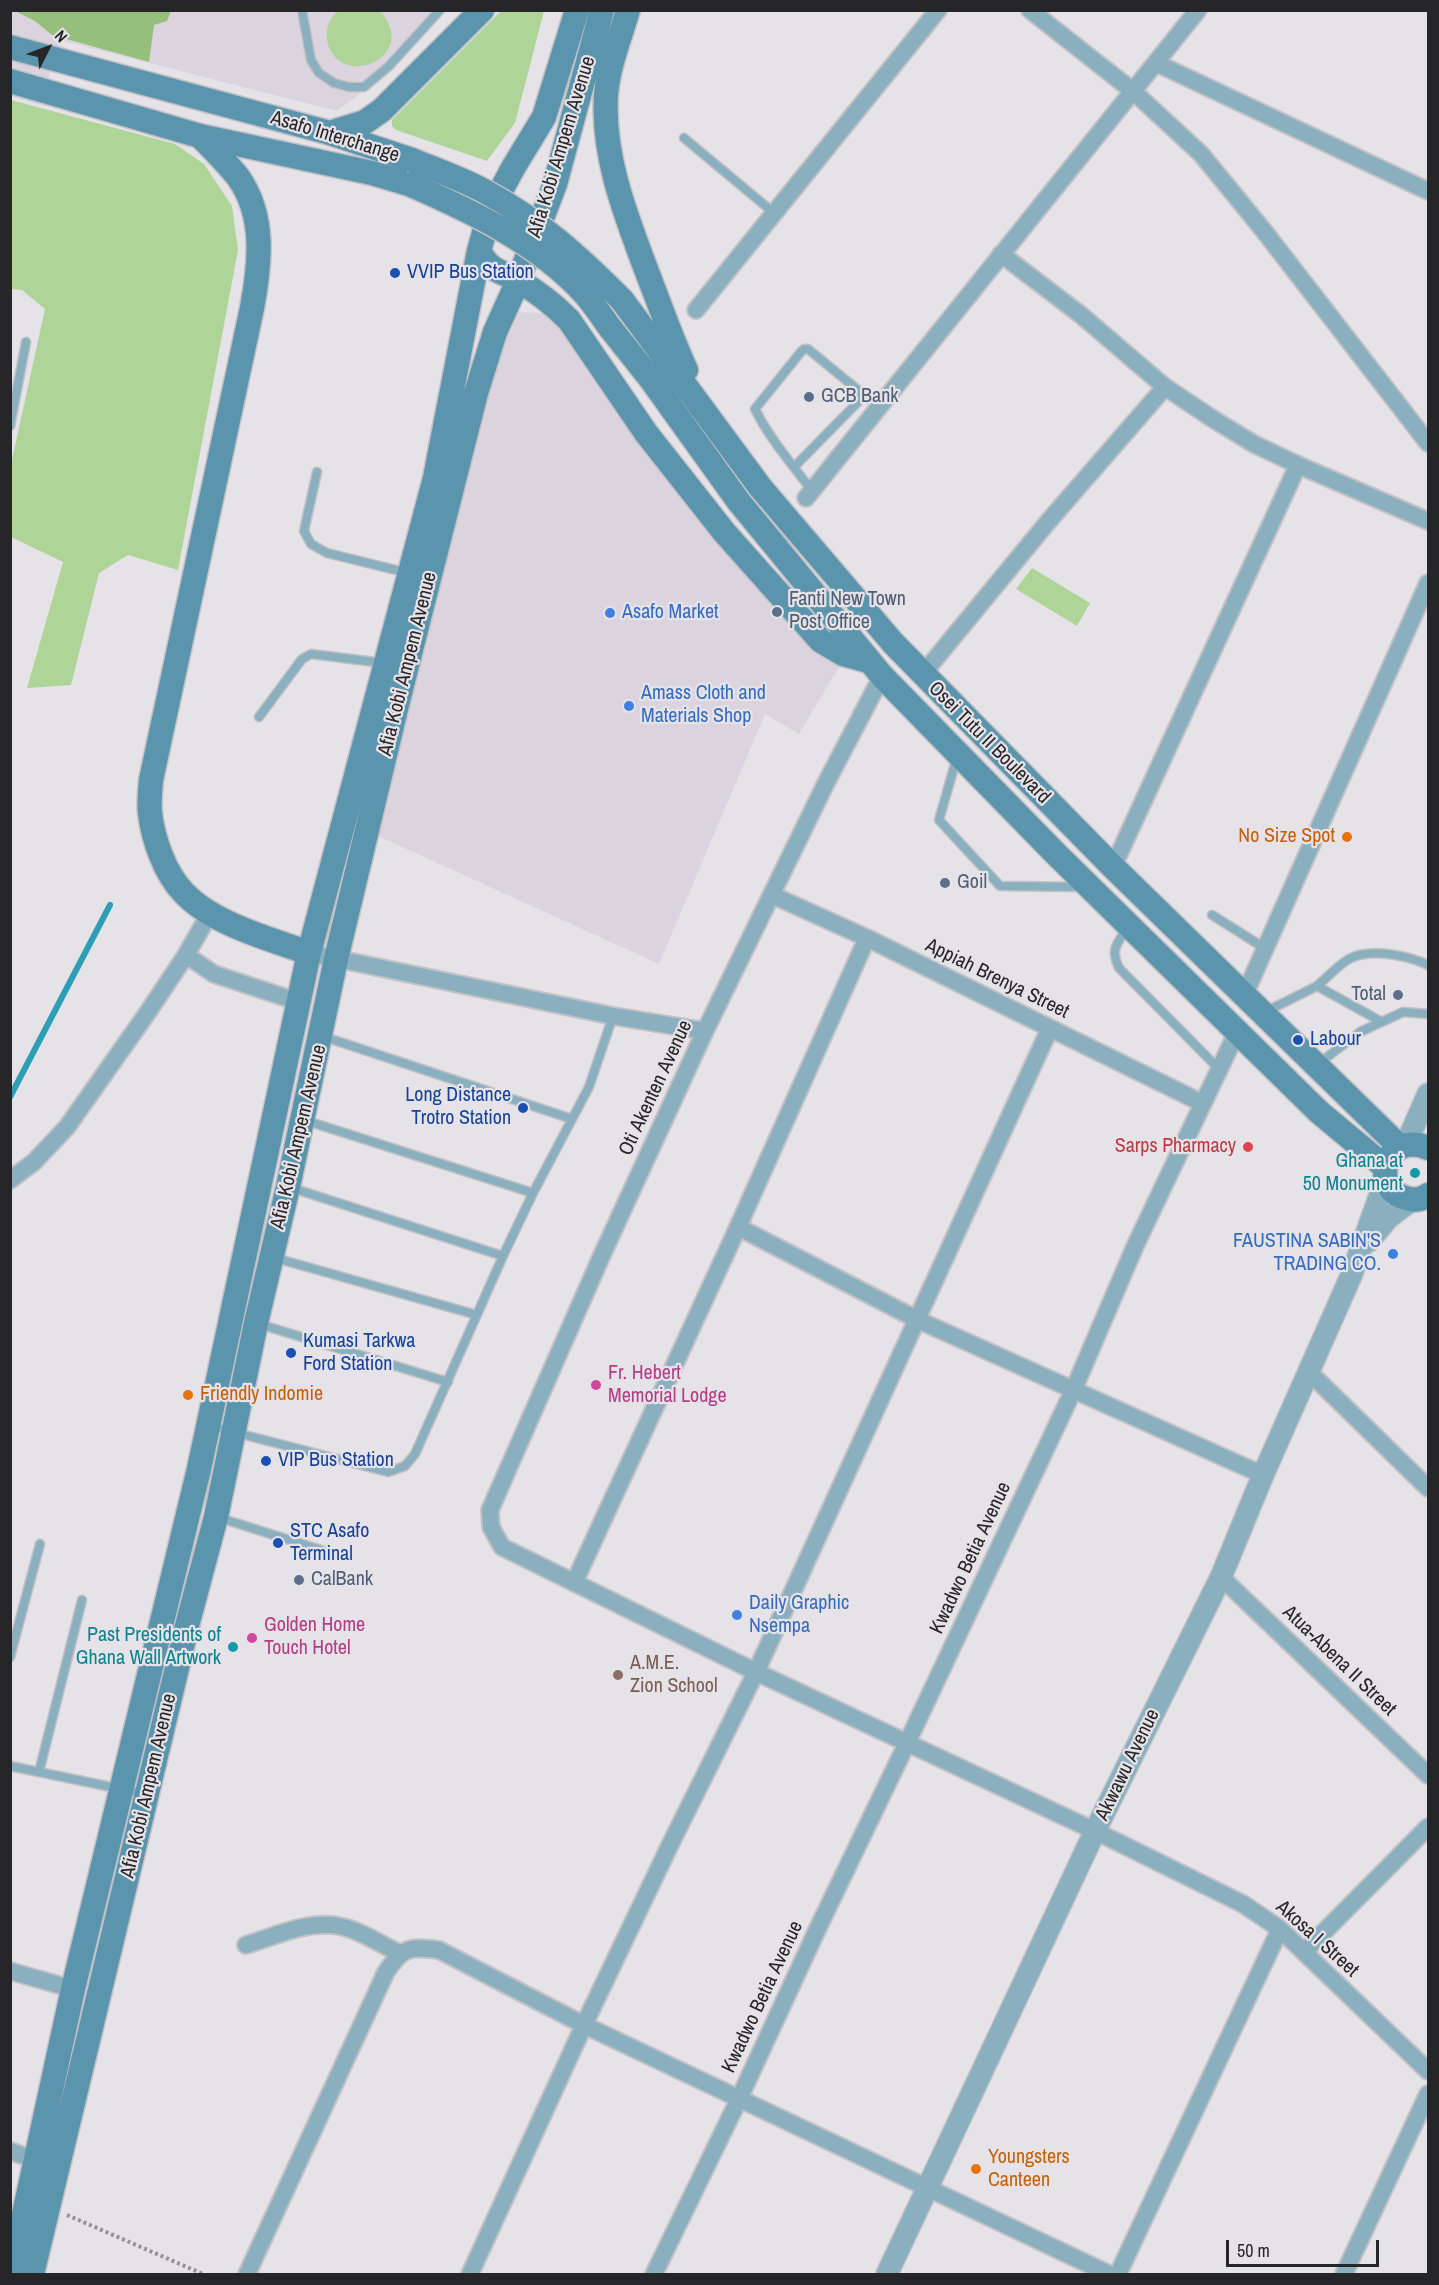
<!DOCTYPE html>
<style>
body{margin:0}
#map{position:relative;width:1439px;height:2285px;overflow:hidden;background:#e6e3e8;font-family:"Archivo Narrow",sans-serif}
canvas{display:block}
.frame{position:absolute;inset:0;border:12px solid #262527;pointer-events:none}
.north{position:absolute;left:18px;top:18px;width:60px;height:60px;-webkit-text-stroke:4px #e6e3e8;paint-order:stroke;rotate:48deg;font-size:16px;font-weight:700;line-height:24px;text-align:center;color:#262527}
.north::after{content:'';display:block;margin:auto;width:21px;height:27px;background:#262527;clip-path:polygon(50% 0,100% 100%,50% 72%,0 100%)}
.scale{position:absolute;left:1226px;top:2240px;width:153px;height:27px;box-sizing:border-box;border:3px solid #262527;border-top:0;padding-left:8px;font-size:18px;line-height:21px;white-space:nowrap;color:#262527;-webkit-text-stroke:4px #e6e3e8;paint-order:stroke}
</style>
<div id="map">
<canvas width="1439" height="2285"></canvas>
<div class="frame"></div>
<div class="north">N</div>
<div class="scale">50 m</div>
</div>
<script>
const c = document.querySelector('canvas').getContext('2d');
c.lineJoin = 'round';
function fill(path, color) {
  c.fillStyle = color;
  c.fill(path, 'evenodd');
}
function strokePath(path, color, width, dash) {
  c.strokeStyle = color;
  c.lineWidth = width;
  c.lineCap = dash ? 'butt' : 'round';
  c.setLineDash(dash || []);
  c.stroke(path);
}
function label(font, color, halo, rows, align = 'center') {
  c.font = font + ' "Archivo Narrow",sans-serif';
  c.lineWidth = 4.5;
  c.setLineDash([]);
  c.textBaseline = 'middle';
  c.strokeStyle = halo;
  c.fillStyle = color;
  for (const [text, x, y, turn = 0] of rows) {
    c.save();
    c.translate(x, y);
    c.rotate((+turn || 0) * Math.PI / 180);
    c.textAlign = isNaN(turn) ? turn : align;
    if (halo) c.strokeText(text, 0, 0);
    c.fillText(text, 0, 0);
    c.restore();
  }
}
const built = new Path2D(`
 M10,11H435L385,75L337,111L63,41L38,104L11,96Z
 M509,312L552,313L840,665L799,734L765,714L659,964L376,835Z`);
const green = new Path2D(`
 M338,11H380C422,58 337,92 327,40C325,29 330,18 338,11Z
 M501,11H544L515,123L487,161L396,130L392,126V120Z
 M11,100L175,144L204,164L232,206L238,250L178,570L128,555L99,573L71,685L27,688L63,562L11,537V464L45,309L22,290L11,289Z
 M1032,568L1090,603L1077,626L1016,589Z`);
const forest = new Path2D(`
 M15,11H171L167,21L154,25L149,62L52,35L35,21Z`);
const stream = new Path2D(`
 M10,1097L110,905`);
const path = new Path2D(`
 M67,2215L203,2274`);
const service = new Path2D(`
 M302,10L311,60L319,73L334,83L349,87H364L389,66L440,10
 M684,138L774,213
 M10,426L26,342
 M794,467L859,401L858,390L808,349H804L800,353L755,409C769,438 792,464 812,491
 M317,472L304,531L311,544L327,553L408,573
 M259,717L302,659L311,654L383,663
 M957,757L939,820L1000,886L1084,887
 M1212,915L1266,949
 M1127,928C1117,944 1110,949 1119,968L1218,1068
 M1317,986C1327,978 1338,965 1349,959C1370,947 1409,956 1428,965
 M1265,1012L1317,986L1382,1022
 M322,1036L572,1119
 M1318,1064L1360,1032L1403,1012L1428,1014
 M304,1120L533,1193
 M289,1187L503,1256
 M272,1257L477,1315
 M259,1324L448,1382
 M210,1426L388,1472L405,1466L415,1454L503,1256L533,1193L589,1087L613,1016
 M217,1517L340,1556
 M10,1657L40,1544
 M10,1766L145,1794
 M39,1772L82,1600`);
const minor = new Path2D(`
 M1030,10L1134,92L1201,154L1264,231L1428,443
 M1156,63L1428,191
 M1001,254L1081,315L1165,387L1213,419L1254,444L1298,465L1428,521
 M696,310L938,10
 M806,498L1198,10
 M922,675L1047,523L1165,387
 M882,676L826,783L705,1031L602,1255L490,1510L491,1527L502,1547L756,1672L1095,1831L1243,1904L1280,1929L1428,2071
 M1113,867L1298,465
 M772,895L867,938L1202,1103
 M309,953L613,1016L705,1031
 M186,955L214,974L299,1002
 M1244,996L1428,583
 M10,1180L34,1162L67,1127L148,1012L186,955L210,913
 M738,1227L918,1320L1263,1475
 M1308,1371L1428,1488
 M1221,1577L1428,1775
 M574,1583L738,1227L867,938
 M246,1945C275,1936 308,1920 339,1926C360,1930 380,1944 399,1953
 M1304,1952L1428,1827
 M10,1971L73,1989
 M10,2151L36,2160
 M247,2274L386,1972C403,1947 409,1946 439,1950L584,2025L1109,2274
 M470,2274L584,2025L670,1845L756,1672L1050,1028
 M654,2274L739,2099L818,1928L907,1743L1073,1391L1136,1244L1237,1032
 M1118,2274L1280,1929
 M1344,2274L1428,2094`);
const tertiary = new Path2D(`
 M1406,1144L1428,1094
 M1369,1241L1388,1218L1412,1200
 M887,2274L1095,1831L1221,1577L1263,1475L1351,1276L1386,1178`);
const secondary = new Path2D(`
 M628,10C620,38 608,66 606,95C602,156 626,216 647,272C660,305 671,338 686,370
 M10,47L330,133L412,160
 M10,81L200,136L372,173L409,184
 M330,133L365,122L382,110L482,10
 M200,136C213,149 227,163 238,177C266,216 260,265 252,308L151,780C150,791 149,803 150,813C153,839 165,874 184,893C213,924 270,939 309,953
 M479,251C491,273 501,270 520,282C538,292 555,306 569,320L646,433L724,532L821,641L843,654L868,661
 M622,300L760,487L893,643L1113,867L1400,1147
 M611,329L650,378L739,502L882,676L1057,855L1319,1112L1385,1167
 M1428,1148C1386,1130 1368,1188 1406,1198C1414,1201 1421,1200 1428,1195
 M10,2267L19,2237L73,1989L199,1469L309,953L435,478L479,251L490,211L513,168L544,117L577,10
 M32,2274L188,1622L216,1517L256,1323L288,1187L336,959L396,709L476,393L495,332L518,281L555,184L602,10`);
const secondaryBridge = new Path2D(`
 M412,160C436,170 462,179 484,191C540,221 578,256 622,300
 M409,184C469,210 539,243 584,293C594,304 602,317 611,329`);
const markers = [
 [395,273,6,"#1a4fb4"],
 [809,397,6,"#5c6f8a"],
 [777,612,6,"#5c6f8a"],
 [610,613,6,"#3f7fe0"],
 [629,706,6,"#3f7fe0"],
 [1347,837,6,"#e8710a"],
 [945,883,6,"#5c6f8a"],
 [1398,995,6,"#5c6f8a"],
 [1298,1040,6,"#1a4fb4"],
 [523,1108,6,"#1a4fb4"],
 [1248,1147,6,"#e0444e"],
 [1415,1173,6,"#0f9aa8"],
 [1393,1254,6,"#3f7fe0"],
 [291,1353,6,"#1a4fb4"],
 [596,1385,6,"#d1479c"],
 [188,1395,6,"#e8710a"],
 [266,1461,6,"#1a4fb4"],
 [278,1543,6,"#1a4fb4"],
 [299,1580,6,"#5c6f8a"],
 [737,1615,6,"#3f7fe0"],
 [252,1638,6,"#d1479c"],
 [233,1647,6,"#0f9aa8"],
 [618,1675,6,"#8d6e63"],
 [976,2169,6,"#e8710a"]
];
const streetNames = [
 ["Asafo Interchange",335,137,17],
 ["Afia Kobi Ampem Avenue",562,147,-73],
 ["Afia Kobi Ampem Avenue",408,664,-76],
 ["Osei Tutu II Boulevard",989,743,45],
 ["Appiah Brenya Street",997,979,26],
 ["Oti Akenten Avenue",656,1088,-65],
 ["Afia Kobi Ampem Avenue",299,1137,-77],
 ["Kwadwo Betia Avenue",971,1558,-65],
 ["Atua-Abena II Street",1339,1661,44],
 ["Akwawu Avenue",1128,1765,-64],
 ["Afia Kobi Ampem Avenue",149,1786,-77],
 ["Akosa I Street",1317,1939,42],
 ["Kwadwo Betia Avenue",763,1997,-65]
];
const transitNames = [
 ["VVIP Bus Station",407,273],
 ["Labour",1310,1040],
 ["Long Distance",511,1096,"right"],
 ["Trotro Station",511,1119,"right"],
 ["Kumasi Tarkwa",303,1342],
 ["Ford Station",303,1365],
 ["VIP Bus Station",278,1461],
 ["STC Asafo",290,1532],
 ["Terminal",290,1555]
];
const serviceNames = [
 ["GCB Bank",821,397],
 ["Fanti New Town",789,600],
 ["Post Office",789,623],
 ["Goil",957,883],
 ["Total",1386,995,"right"],
 ["CalBank",311,1580]
];
const shopNames = [
 ["Asafo Market",622,613],
 ["Amass Cloth and",641,694],
 ["Materials Shop",641,717],
 ["FAUSTINA SABIN'S",1381,1242,"right"],
 ["TRADING CO.",1381,1265,"right"],
 ["Daily Graphic",749,1604],
 ["Nsempa",749,1627]
];
const foodNames = [
 ["No Size Spot",1335,837,"right"],
 ["Friendly Indomie",200,1395],
 ["Youngsters",988,2158],
 ["Canteen",988,2181]
];
const healthNames = [
 ["Sarps Pharmacy",1236,1147]
];
const cultureNames = [
 ["Ghana at",1403,1162],
 ["50 Monument",1403,1185],
 ["Past Presidents of",221,1636],
 ["Ghana Wall Artwork",221,1659]
];
const hotelNames = [
 ["Fr. Hebert",608,1374],
 ["Memorial Lodge",608,1397],
 ["Golden Home",264,1626],
 ["Touch Hotel",264,1649]
];
const educationNames = [
 ["A.M.E.",630,1664],
 ["Zion School",630,1687]
];
fill(built, '#dbd4df');
fill(green, '#afd498');
fill(forest, '#95bf7b');
strokePath(stream, '#2c9fb7', 6);
strokePath(service, '#c3c1c5', 11);
strokePath(minor, '#c3c1c5', 20);
strokePath(tertiary, '#c3c1c5', 24);
strokePath(secondary, '#c3c1c5', 27);
strokePath(path, '#959296', 4, [3, 3]);
strokePath(service, '#8ab0c0', 8);
strokePath(minor, '#8ab0c0', 16);
strokePath(tertiary, '#8ab0c0', 21);
strokePath(secondary, '#5b95ad', 24);
strokePath(secondaryBridge, '#c3c1c5', 27, []);
strokePath(secondaryBridge, '#5b95ad', 24);
for (const [x, y, r, color] of markers) {
  const dot = new Path2D();
  dot.arc(x, y, r, 0, 2 * Math.PI);
  c.fillStyle = color;
  c.fill(dot);
  strokePath(dot, '#e6e3e8', 2);
}
label('20px', '#262527', '#e6e3e8', streetNames);
label('20px', '#164399', '#e6e3e8', transitNames, 'left');
label('20px', '#4e5e75', '#e6e3e8', serviceNames, 'left');
label('20px', '#366cbe', '#e6e3e8', shopNames, 'left');
label('20px', '#c56008', '#e6e3e8', foodNames, 'left');
label('20px', '#be3a42', '#e6e3e8', healthNames, 'right');
label('20px', '#0d838f', '#e6e3e8', cultureNames, 'right');
label('20px', '#b23c85', '#e6e3e8', hotelNames, 'left');
label('20px', '#785e54', '#e6e3e8', educationNames, 'left');
</script>
